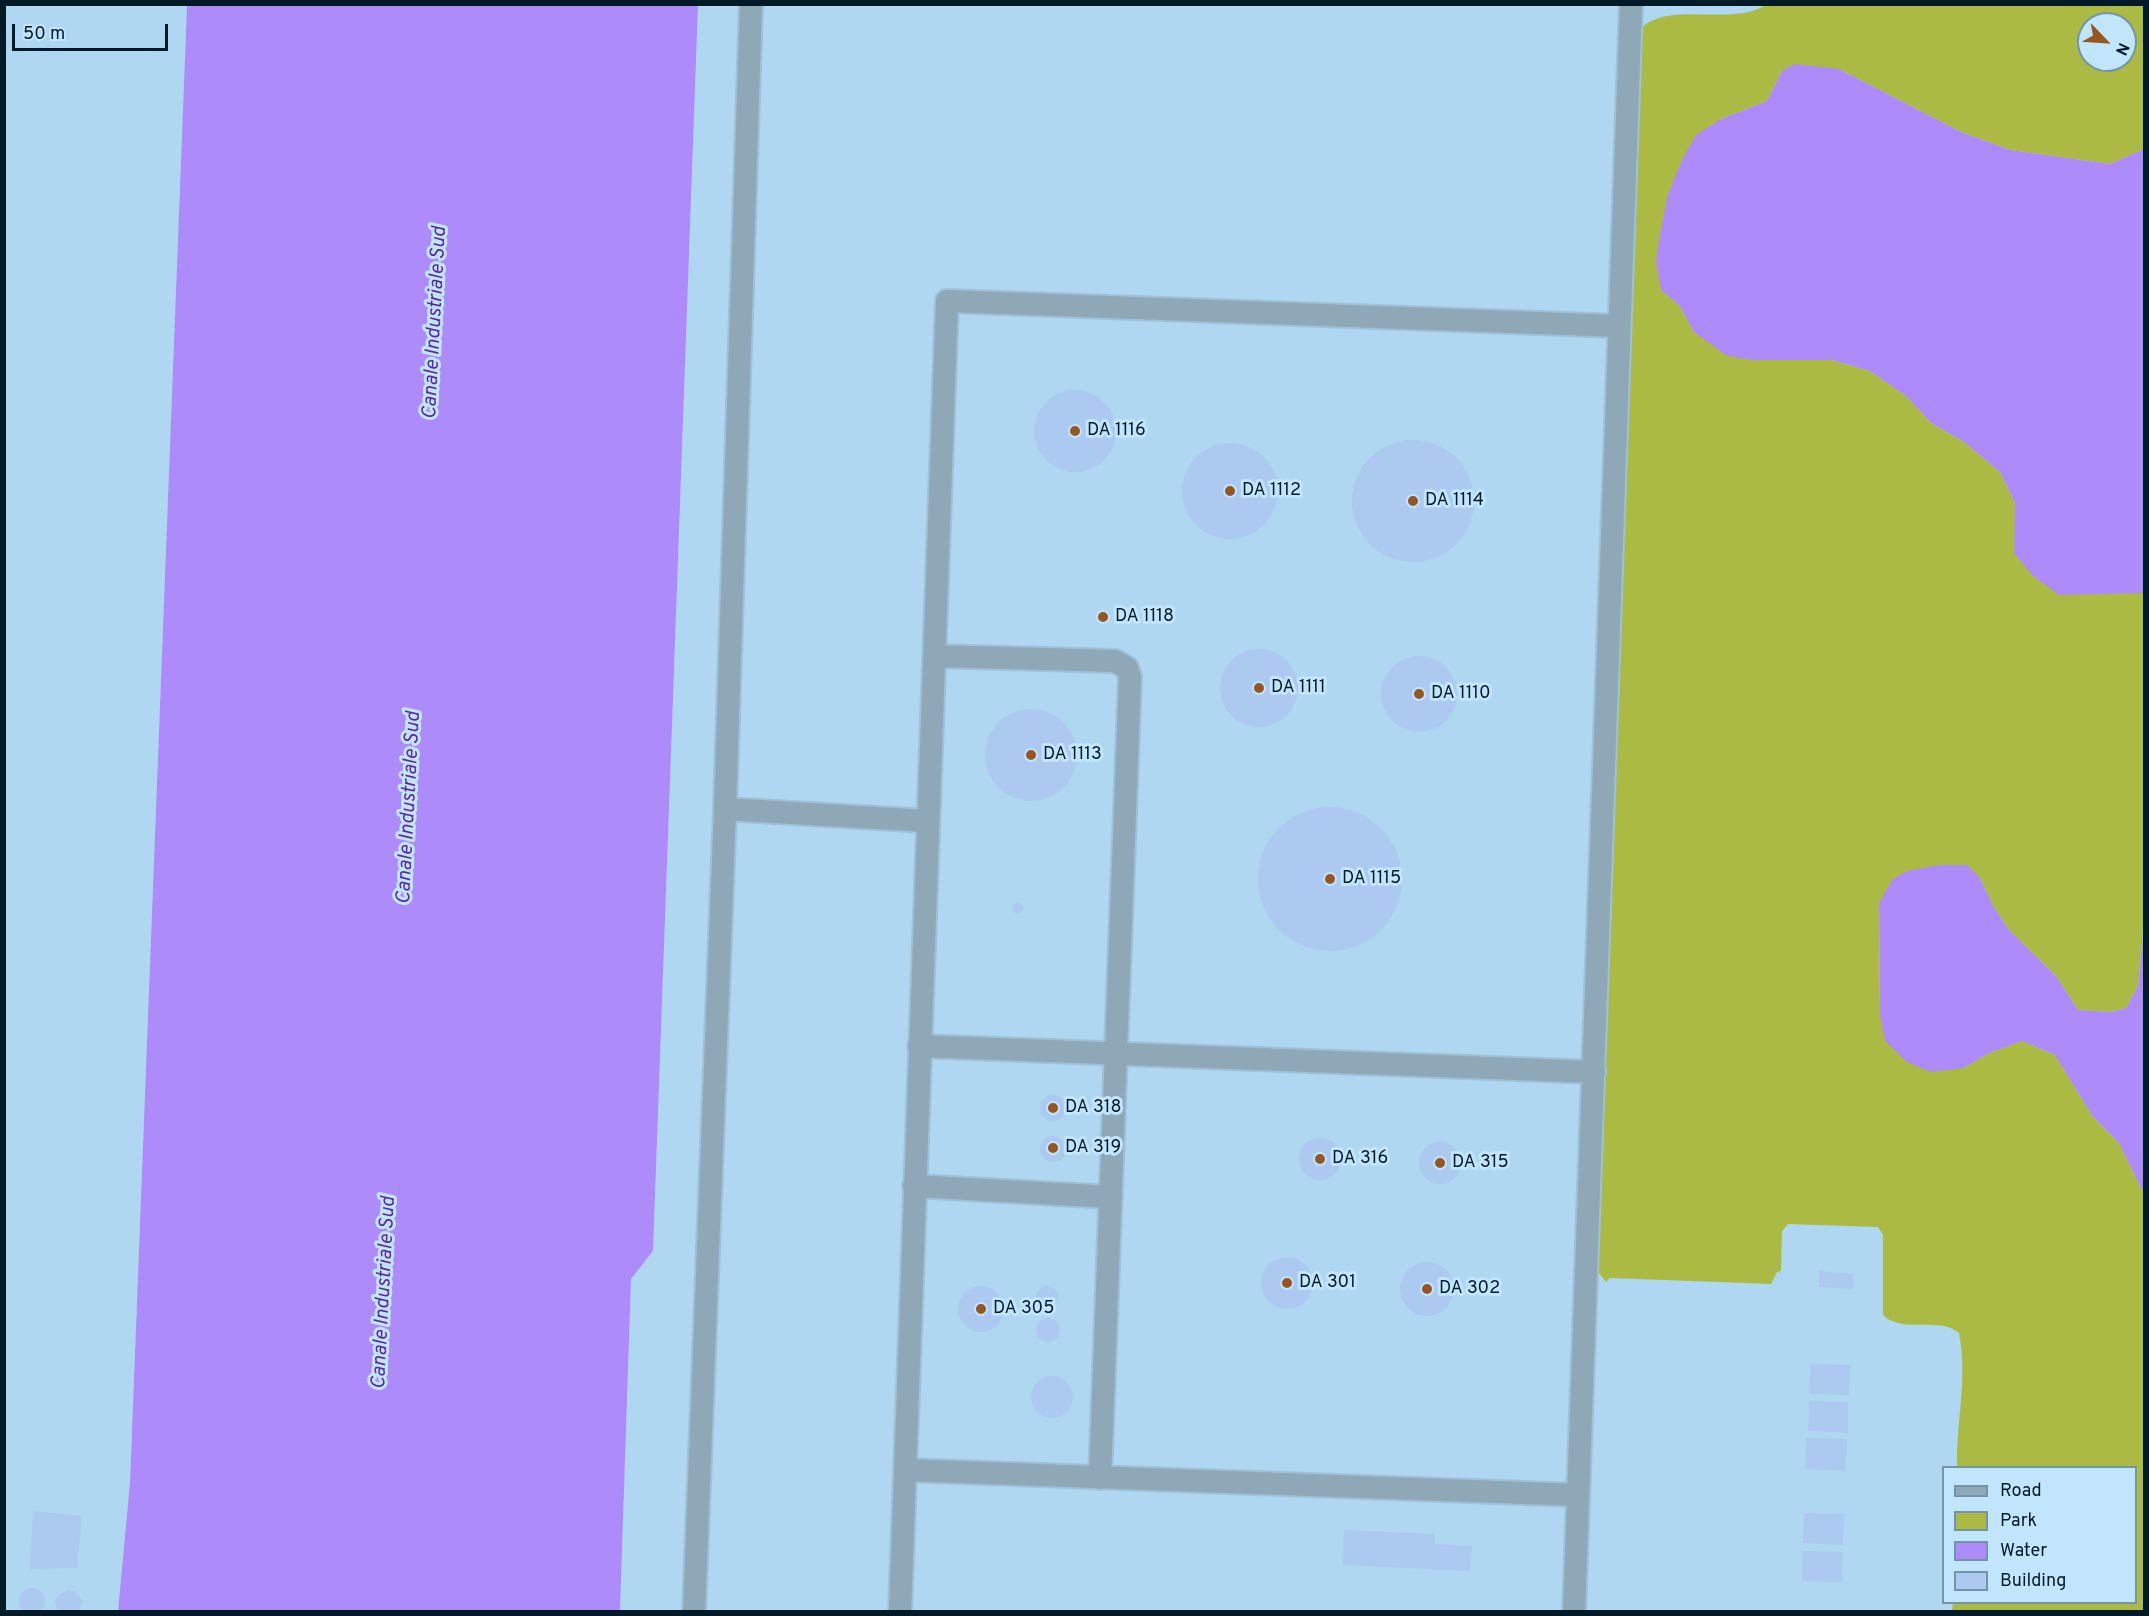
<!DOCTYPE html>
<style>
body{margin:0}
#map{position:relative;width:2149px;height:1616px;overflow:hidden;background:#c1e5fc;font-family:Overpass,sans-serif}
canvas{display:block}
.frame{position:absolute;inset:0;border:6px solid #021a28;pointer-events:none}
.legend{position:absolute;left:1942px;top:1466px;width:195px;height:138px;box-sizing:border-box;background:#c1e5fc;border:2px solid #7594a7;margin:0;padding:8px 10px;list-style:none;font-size:18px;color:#021a28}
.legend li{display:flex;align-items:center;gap:12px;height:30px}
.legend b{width:30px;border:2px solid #7594a7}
.north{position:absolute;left:2077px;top:12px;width:60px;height:60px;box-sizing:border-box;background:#c1e5fc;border:2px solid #7594a7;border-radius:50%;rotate:115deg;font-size:16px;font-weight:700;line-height:24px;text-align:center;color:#021a28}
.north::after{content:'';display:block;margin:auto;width:21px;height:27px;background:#965621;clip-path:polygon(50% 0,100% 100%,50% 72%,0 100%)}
.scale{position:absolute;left:12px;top:24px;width:156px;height:27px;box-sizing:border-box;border:3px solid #021a28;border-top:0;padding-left:8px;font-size:18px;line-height:21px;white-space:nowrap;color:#021a28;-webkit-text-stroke:4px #c1e5fc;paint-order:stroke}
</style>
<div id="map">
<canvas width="2149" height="1616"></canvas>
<div class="frame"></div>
<ul class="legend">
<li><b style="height:8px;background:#8ea8b8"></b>Road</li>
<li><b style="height:16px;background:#abba43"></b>Park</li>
<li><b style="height:16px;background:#ad8bfa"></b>Water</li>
<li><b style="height:16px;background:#acc9f0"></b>Building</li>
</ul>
<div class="north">N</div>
<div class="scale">50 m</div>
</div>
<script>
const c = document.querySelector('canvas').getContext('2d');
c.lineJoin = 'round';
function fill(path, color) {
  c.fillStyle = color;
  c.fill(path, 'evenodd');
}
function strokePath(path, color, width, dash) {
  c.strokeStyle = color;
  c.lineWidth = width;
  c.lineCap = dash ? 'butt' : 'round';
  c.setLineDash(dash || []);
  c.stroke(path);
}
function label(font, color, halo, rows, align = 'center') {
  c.font = font + ' Overpass,sans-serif';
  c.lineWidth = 6;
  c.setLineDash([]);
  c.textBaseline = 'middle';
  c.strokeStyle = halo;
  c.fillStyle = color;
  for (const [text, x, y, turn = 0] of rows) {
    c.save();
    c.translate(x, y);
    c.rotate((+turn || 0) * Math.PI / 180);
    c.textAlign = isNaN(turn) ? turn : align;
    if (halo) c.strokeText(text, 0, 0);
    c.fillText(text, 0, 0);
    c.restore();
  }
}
const built = new Path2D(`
 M5,5H187L130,1482L118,1611L5,1612Z
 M698,5H2144V1611L620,1612L631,1279L653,1251ZM2089,24H2125V60H2089ZM1944,1468H2136V1602H1944Z`);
const green = new Path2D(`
 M1766,5H2144V149L2110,164L2010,150L1961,132L1839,69L1782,71L1767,101L1721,119L1661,290L1680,306L1694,332L1801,360H1832L1870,371L1906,396L1931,423L1964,442L2000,472L2015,503V524L2095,593H2144V923L2138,986L2126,1008L2111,1012L2078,1010L2056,976L2008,929L1992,904L1980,878L1879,903L1880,1015L1964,1068L1989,1053L2022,1041L2055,1055L2093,1117L2119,1143L2144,1194V1611H1952L1953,1602H2136V1468L1957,1467C1956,1423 1968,1377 1959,1333C1938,1316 1902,1334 1883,1315V1235L1878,1227L1788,1224L1782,1231L1781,1271L1777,1272L1771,1284L1610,1278L1606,1282L1597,1271L1640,29C1670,0 1729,27 1766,5ZM2089,24H2125V60H2089Z`);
const water = new Path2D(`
 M187,5H698L653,1251L631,1279L620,1611H118L130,1482Z
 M1794,64L1839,69L1961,132L2010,150L2110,164L2144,149V593L2059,595L2033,576L2014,553L2015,503L2000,472L1964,442L1931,423L1906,396L1870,371L1832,360H1752L1727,356L1694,332L1680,306L1661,290L1656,262L1660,234L1668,194L1683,158L1696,135L1721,119L1767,101L1782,71Z
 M1939,865H1967L1980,878L1992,904L2008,929L2056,976L2078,1010L2111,1012L2126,1008L2138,986L2144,923V1194L2119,1143L2093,1117L2055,1055L2022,1041L1989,1053L1964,1068L1931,1072L1907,1062L1885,1041L1880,1015L1879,903L1893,879L1907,871Z`);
const building = new Path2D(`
 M1034 431a41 41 0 1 1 82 0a41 41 0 1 1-82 0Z
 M1352 501a61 61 0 1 1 122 0a61 61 0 1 1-122 0Z
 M1182 491a48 48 0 1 1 96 0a48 48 0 1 1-96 0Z
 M1098 617a5 5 0 1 1 10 0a5 5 0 1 1-10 0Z
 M1119 617a5 5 0 1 1 10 0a5 5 0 1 1-10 0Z
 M1220 688a39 39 0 1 1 78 0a39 39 0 1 1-78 0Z
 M1381 694a38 38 0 1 1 76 0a38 38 0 1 1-76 0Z
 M985 755a46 46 0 1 1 92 0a46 46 0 1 1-92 0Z
 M1258 879a72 72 0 1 1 144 0a72 72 0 1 1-144 0Z
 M1012.5 908a5.5 5.5 0 1 1 11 0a5.5 5.5 0 1 1-11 0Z
 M1040 1108a13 13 0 1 1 26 0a13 13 0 1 1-26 0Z
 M1040 1149a13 13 0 1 1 26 0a13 13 0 1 1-26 0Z
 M1299 1159a21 21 0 1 1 42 0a21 21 0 1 1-42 0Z
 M1419 1163a21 21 0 1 1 42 0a21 21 0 1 1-42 0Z
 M1261 1283a26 26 0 1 1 52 0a26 26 0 1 1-52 0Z
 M1400 1289a27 27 0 1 1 54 0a27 27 0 1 1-54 0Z
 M1819,1271L1854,1274L1853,1289L1819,1287Z
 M958 1309a23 23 0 1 1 46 0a23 23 0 1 1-46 0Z
 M1036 1297a11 11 0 1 1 22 0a11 11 0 1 1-22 0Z
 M1036 1330a12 12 0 1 1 24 0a12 12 0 1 1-24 0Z
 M1810,1364L1850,1365L1849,1395L1809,1394Z
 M1031 1397a21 21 0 1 1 42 0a21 21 0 1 1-42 0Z
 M1809,1401L1848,1402V1433L1808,1431Z
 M1806,1438L1847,1439L1846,1471L1805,1469Z
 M33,1511L82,1516L77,1568L30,1569Z
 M1804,1513L1844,1514L1843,1545L1803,1543Z
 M1344,1530L1435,1534V1544L1472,1546L1470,1571L1343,1565Z
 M1803,1551L1843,1552L1842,1582L1802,1581Z
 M19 1601a13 13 0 1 1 26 0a13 13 0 1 1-26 0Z
 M69,1590L75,1591L82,1600L80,1612H58L55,1601L58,1595Z`);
const minor = new Path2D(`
 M935,656L1115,661L1127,668L1130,677L1100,1478
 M725,809L927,821
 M919,1046L1594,1072
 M914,1186L1111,1197
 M905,1470L1578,1495
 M694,1612L725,809L751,4
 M900,1612L947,301L1619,326
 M1574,1612L1631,4`);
const markers = [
 [1075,431,6,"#965621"],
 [1230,491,6,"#965621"],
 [1413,501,6,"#965621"],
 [1103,617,6,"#965621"],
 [1259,688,6,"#965621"],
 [1419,694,6,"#965621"],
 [1031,755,6,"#965621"],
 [1330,879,6,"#965621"],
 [1053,1108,6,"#965621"],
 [1053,1148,6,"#965621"],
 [1320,1159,6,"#965621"],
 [1440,1163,6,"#965621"],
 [1287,1283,6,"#965621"],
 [1427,1289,6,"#965621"],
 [981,1309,6,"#965621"]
];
const poiNames = [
 ["DA 1116",1087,431],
 ["DA 1112",1242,491],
 ["DA 1114",1425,501],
 ["DA 1118",1115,617],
 ["DA 1111",1271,688],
 ["DA 1110",1431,694],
 ["DA 1113",1043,755],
 ["DA 1115",1342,879],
 ["DA 318",1065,1108],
 ["DA 319",1065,1148],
 ["DA 316",1332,1159],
 ["DA 315",1452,1163],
 ["DA 301",1299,1283],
 ["DA 302",1439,1289],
 ["DA 305",993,1309]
];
const waterNames = [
 ["Canale Industriale Sud",436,323,-87],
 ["Canale Industriale Sud",410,808,-87],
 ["Canale Industriale Sud",385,1293,-87]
];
fill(built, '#afd7f1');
fill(green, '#abba43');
fill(water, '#ad8bfa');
fill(building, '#acc9f0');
strokePath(minor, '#9fc0d6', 26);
strokePath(minor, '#8ea8b8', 22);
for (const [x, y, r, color] of markers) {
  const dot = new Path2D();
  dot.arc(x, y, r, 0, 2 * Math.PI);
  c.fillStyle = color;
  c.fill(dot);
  strokePath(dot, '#c1e5fc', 2);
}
label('18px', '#021a28', '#c1e5fc', poiNames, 'left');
label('italic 20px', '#5c27a7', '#c1e5fc', waterNames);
</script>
